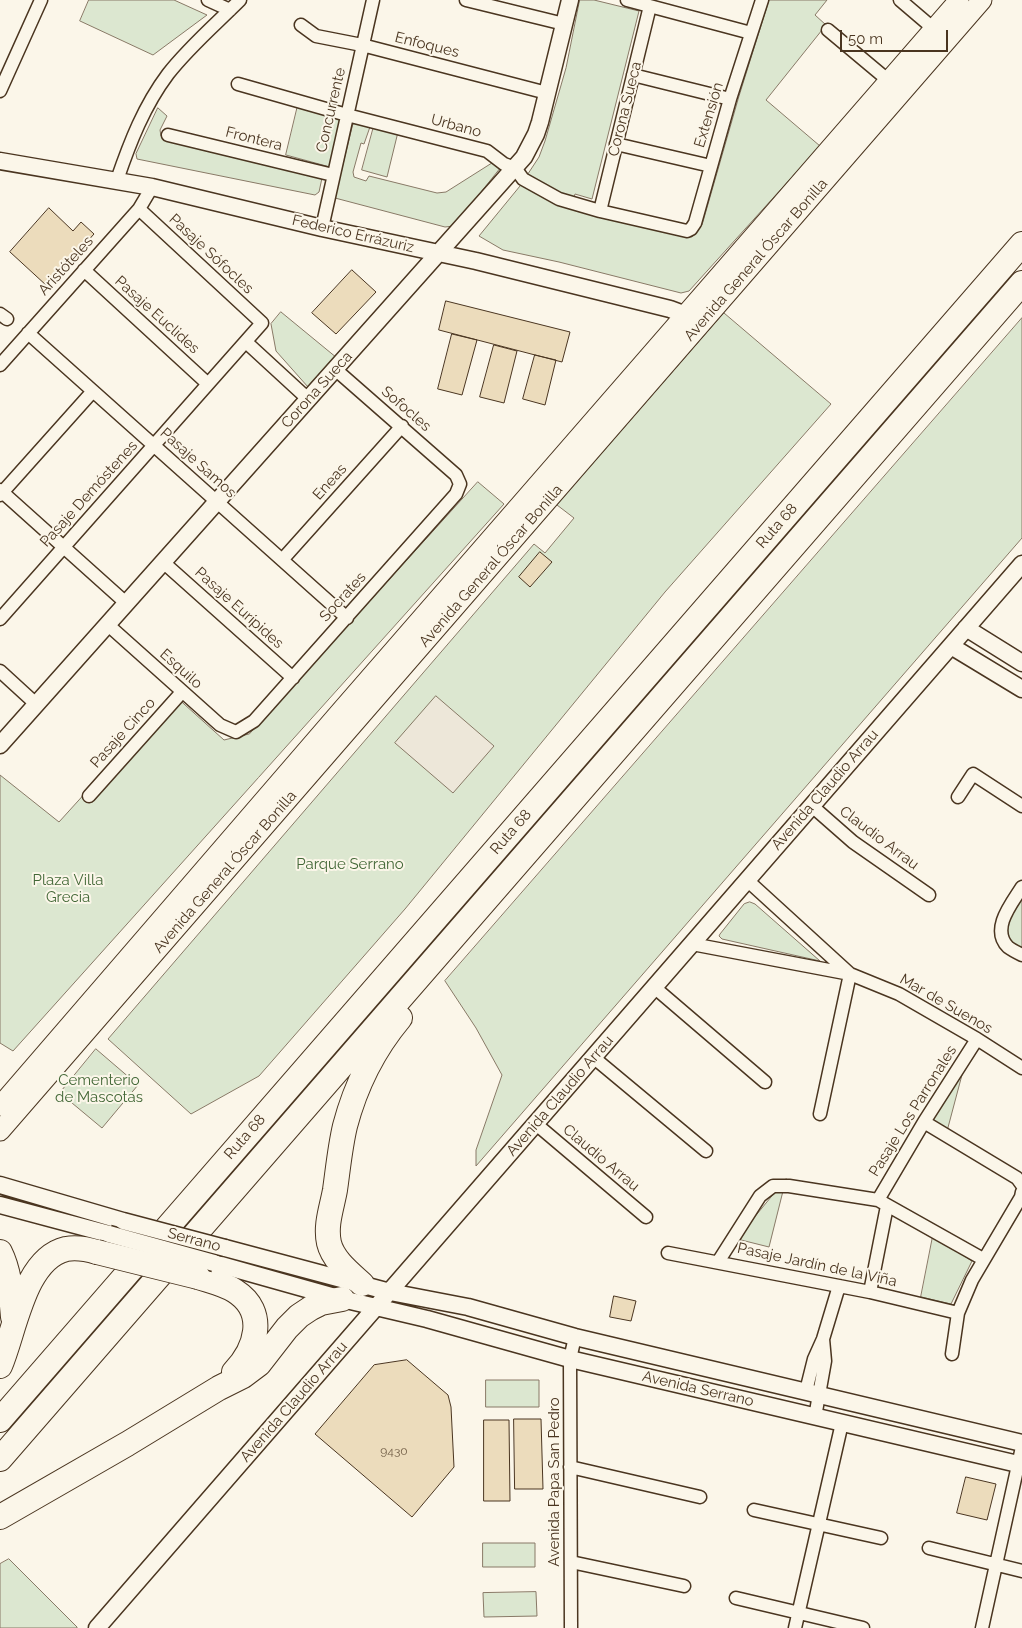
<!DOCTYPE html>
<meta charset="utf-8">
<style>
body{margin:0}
#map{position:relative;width:1022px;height:1628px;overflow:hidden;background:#fbf6e9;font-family:Raleway,sans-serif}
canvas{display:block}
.scale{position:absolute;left:840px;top:30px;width:108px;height:22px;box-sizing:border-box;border:2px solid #4a3520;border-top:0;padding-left:6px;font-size:15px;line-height:18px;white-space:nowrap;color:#4a3520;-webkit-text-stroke:4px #fbf6e9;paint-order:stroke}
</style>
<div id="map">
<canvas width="1022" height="1628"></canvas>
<div class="scale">50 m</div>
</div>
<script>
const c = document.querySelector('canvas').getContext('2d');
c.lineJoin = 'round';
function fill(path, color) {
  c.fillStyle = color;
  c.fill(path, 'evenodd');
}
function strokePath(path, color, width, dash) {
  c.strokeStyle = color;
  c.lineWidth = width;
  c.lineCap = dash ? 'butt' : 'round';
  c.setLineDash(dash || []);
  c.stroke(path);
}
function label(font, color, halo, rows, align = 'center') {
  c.font = font + ' Raleway,sans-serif';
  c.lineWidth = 4;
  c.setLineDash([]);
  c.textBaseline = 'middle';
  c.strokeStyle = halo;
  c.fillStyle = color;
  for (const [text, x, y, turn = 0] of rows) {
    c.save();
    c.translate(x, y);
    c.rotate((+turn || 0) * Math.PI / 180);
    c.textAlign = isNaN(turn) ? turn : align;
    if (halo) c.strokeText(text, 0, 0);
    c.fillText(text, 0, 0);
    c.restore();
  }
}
const green = new Path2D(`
 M89,0H174L207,15L153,55L80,21Z
 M580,0H594L639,11L592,199L575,194L571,209L692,237L702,225L739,96L769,0H827L815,15L826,25L766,100L820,146L689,291L681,293L559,262L503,250L479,236L520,186L539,157L545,141L566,68Z
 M298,105L343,116L330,167L286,155Z
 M158,108L167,116L160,130L161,136L322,178L319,192L315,195L137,159L136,154Z
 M354,121L371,124L364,144L361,143L353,172L354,177L366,181L369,176L437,193L446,192L495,161L501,167L454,226L445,227L335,198Z
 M374,126L398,132L387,177L362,170Z
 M281,312L337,358L308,387L276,351L271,324Z
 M724,313L831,404L665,592L405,909L259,1076L191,1114L108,1039L534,544L545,553L574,518L557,505Z
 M1022,318V538L476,1166V1150L502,1075L476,1028L445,981Z
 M478,482L504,504L13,1051L0,1043V775L59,822L174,695L224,740L249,734Z
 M1022,887V955L1008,947L1004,916Z
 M750,902L755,904L820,961L722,939L719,936L720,934L744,904Z
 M96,1049L138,1085L102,1128L60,1093Z
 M967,1056L946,1135L924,1122Z
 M786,1179L769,1247L737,1239Z
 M933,1236L972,1261L951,1304L921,1297Z
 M486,1380H539V1407H486Z
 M483,1543H535V1567H483Z
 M9,1559L77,1627V1628H0V1564Z
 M536,1592L537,1616L484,1617L483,1593Z`);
const parking = new Path2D(`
 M436,696L494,746L453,793L395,743Z`);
const building = new Path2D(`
 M49,208L73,231L81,222L94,234L47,286L10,252Z
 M352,270L376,292L336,334L312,313Z
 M446,301L570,332L562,362L439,330Z
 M452,334L477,340L462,395L438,389Z
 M494,345L517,351L504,403L480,397Z
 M535,355L556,360L545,405L523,399Z
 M540,552L552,562L530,587L519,577Z
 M614,1296L636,1301L631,1321L610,1317Z
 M407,1360L448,1395L451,1407L454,1467L412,1517L315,1434L374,1365Z
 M514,1419H541L543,1489H515Z
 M484,1420H509L510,1501H484Z
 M966,1477L996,1484L987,1520L957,1513Z`);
const minor = new Path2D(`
 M208,0L230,10
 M466,0L564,24
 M627,0L751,33
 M900,0L934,29
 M301,25L316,36L362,45L547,93
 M828,30L889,81
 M633,75L730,99
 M238,84L347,115L487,151L504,164L515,168L523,179L559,199L600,211L687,231L691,229L695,223L730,99L762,0
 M0,91L41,0
 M168,135L333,175
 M616,144L711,166
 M117,180C130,142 144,106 168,74C189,47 216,24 240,0
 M600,211L650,6
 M322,228L373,0
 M84,270L208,384
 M0,314L7,319
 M28,333L347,618
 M246,342L308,399
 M0,365L139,209L152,187
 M0,490L126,603
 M0,495L93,391
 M282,560L402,426
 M163,562L293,678
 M0,619L262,323L139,209
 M107,624L220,725L236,732L254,721L456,494L460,484L456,475L335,369
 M0,671L36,704
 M89,796L182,692
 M958,797L973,774L1022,806
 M812,806L853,842L929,895
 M747,880L850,974
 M1022,887C1012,903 990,929 1008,947C1012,950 1018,953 1022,955
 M692,944L850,974L899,994L977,1039L1022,1068
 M654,987L765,1082
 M593,1057L706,1151
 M820,1114L850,974
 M924,1122L1017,1178L1022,1185
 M536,1124L646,1217
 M878,1200L924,1122L977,1039
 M668,1253L870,1292L958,1313
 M718,1262L760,1196L773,1186H789L878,1200L983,1259
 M870,1292L887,1206
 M952,1354L958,1313L972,1280L1021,1197L1022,1192
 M806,1391L814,1359L823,1339L839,1286
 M815,1417L825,1361L823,1339
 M570,1467L700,1497
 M754,1510L881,1538
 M929,1548L1022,1571
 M571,1562L684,1586
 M736,1598L863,1628
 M571,1628L570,1359L575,1337
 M795,1628L842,1423
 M982,1628L1022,1447`);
const tertiary = new Path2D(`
 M0,161L152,187L322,228L476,261L670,309L686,315L695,323
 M966,628L1022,663
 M951,646L1022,689
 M0,745L524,157L536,134L540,122L570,0
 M0,1185L123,1221
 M0,1205L109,1234
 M225,1248L390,1292L468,1307L575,1337L1022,1443
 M214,1263L342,1299L427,1319L570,1359L1022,1465
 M97,1628L1022,564`);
const secondary = new Path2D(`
 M0,1106L339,713L959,0
 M0,1131L982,0`);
const motorway = new Path2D(`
 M0,1252C10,1272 11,1295 13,1317
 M198,1277C210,1281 224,1284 235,1291C268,1312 256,1349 234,1372
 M362,1284C350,1273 333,1260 329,1243C325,1225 332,1207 335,1190C338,1169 340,1147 345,1126C355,1088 374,1049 400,1018
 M0,1366C15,1331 24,1259 66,1249C77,1247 87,1249 97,1252
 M0,1420L1022,244
 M0,1459L1022,283
 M0,1517L127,1444L219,1388L243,1376L259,1364L287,1328L299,1316L311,1308L321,1303L342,1299`);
const tertiaryBridge = new Path2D(`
 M123,1221L225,1248
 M109,1234L214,1263`);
const motorwayBridge = new Path2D(`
 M97,1252L198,1277`);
const numberNames = [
 ["9430",394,1451]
];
const streetNames = [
 ["Enfoques",427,45,14],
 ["Corona Sueca",625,109,-76],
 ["Concurrente",331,110,-77],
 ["Extensión",709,115,-73],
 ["Urbano",456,126,15],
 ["Frontera",254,139,14],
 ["Federico Errázuriz",353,234,13],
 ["Pasaje Sófocles",211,254,43],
 ["Avenida General Óscar Bonilla",756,260,-49],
 ["Aristóteles",66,266,-48],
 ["Pasaje Euclides",157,315,42],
 ["Corona Sueca",317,390,-48],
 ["Sofocles",406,409,41],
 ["Pasaje Samos",198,463,42],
 ["Eneas",330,482,-48],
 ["Pasaje Demóstenes",89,494,-48],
 ["Ruta 68",777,526,-49],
 ["Avenida General Óscar Bonilla",491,566,-49],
 ["Socrates",343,597,-48],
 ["Pasaje Eurípides",239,608,42],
 ["Esquilo",181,669,42],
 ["Pasaje Cinco",123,733,-48],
 ["Avenida Claudio Arrau",825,790,-49],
 ["Ruta 68",511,832,-49],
 ["Claudio Arrau",879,838,37],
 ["Avenida General Óscar Bonilla",225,872,-49],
 ["Mar de Suenos",946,1004,30],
 ["Avenida Claudio Arrau",560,1096,-49],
 ["Pasaje Los Parronales",913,1111,-58],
 ["Ruta 68",245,1137,-49],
 ["Claudio Arrau",601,1158,40],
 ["Serrano",194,1240,15],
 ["Pasaje Jardín de la Viña",817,1265,12],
 ["Avenida Serrano",698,1389,13],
 ["Avenida Claudio Arrau",294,1402,-49],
 ["Avenida Papa San Pedro",554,1482,-90]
];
const parkNames = [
 ["Parque Serrano",350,864],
 ["Plaza Villa",68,880],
 ["Grecia",68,897],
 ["Cementerio",99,1080],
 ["de Mascotas",99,1097]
];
fill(green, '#dce7d0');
strokePath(green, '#887966', 1);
fill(parking, '#ede7d9');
strokePath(parking, '#887966', 1);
fill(building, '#ecdcbc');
strokePath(building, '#4a3520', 1);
strokePath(minor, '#4a3520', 15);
strokePath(tertiary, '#4a3520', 19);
strokePath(secondary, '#4a3520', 21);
strokePath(motorway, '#4a3520', 26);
strokePath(minor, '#fbf6e9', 12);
strokePath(tertiary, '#fbf6e9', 16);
strokePath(secondary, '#fbf6e9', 19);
strokePath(motorway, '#fbf6e9', 24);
strokePath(tertiaryBridge, '#4a3520', 19, []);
strokePath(motorwayBridge, '#4a3520', 26, []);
strokePath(tertiaryBridge, '#fbf6e9', 16);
strokePath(motorwayBridge, '#fbf6e9', 24);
label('12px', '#725f47', null, numberNames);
label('15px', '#4a3520', '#fbf6e9', streetNames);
label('15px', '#436837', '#fbf6e9', parkNames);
</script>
